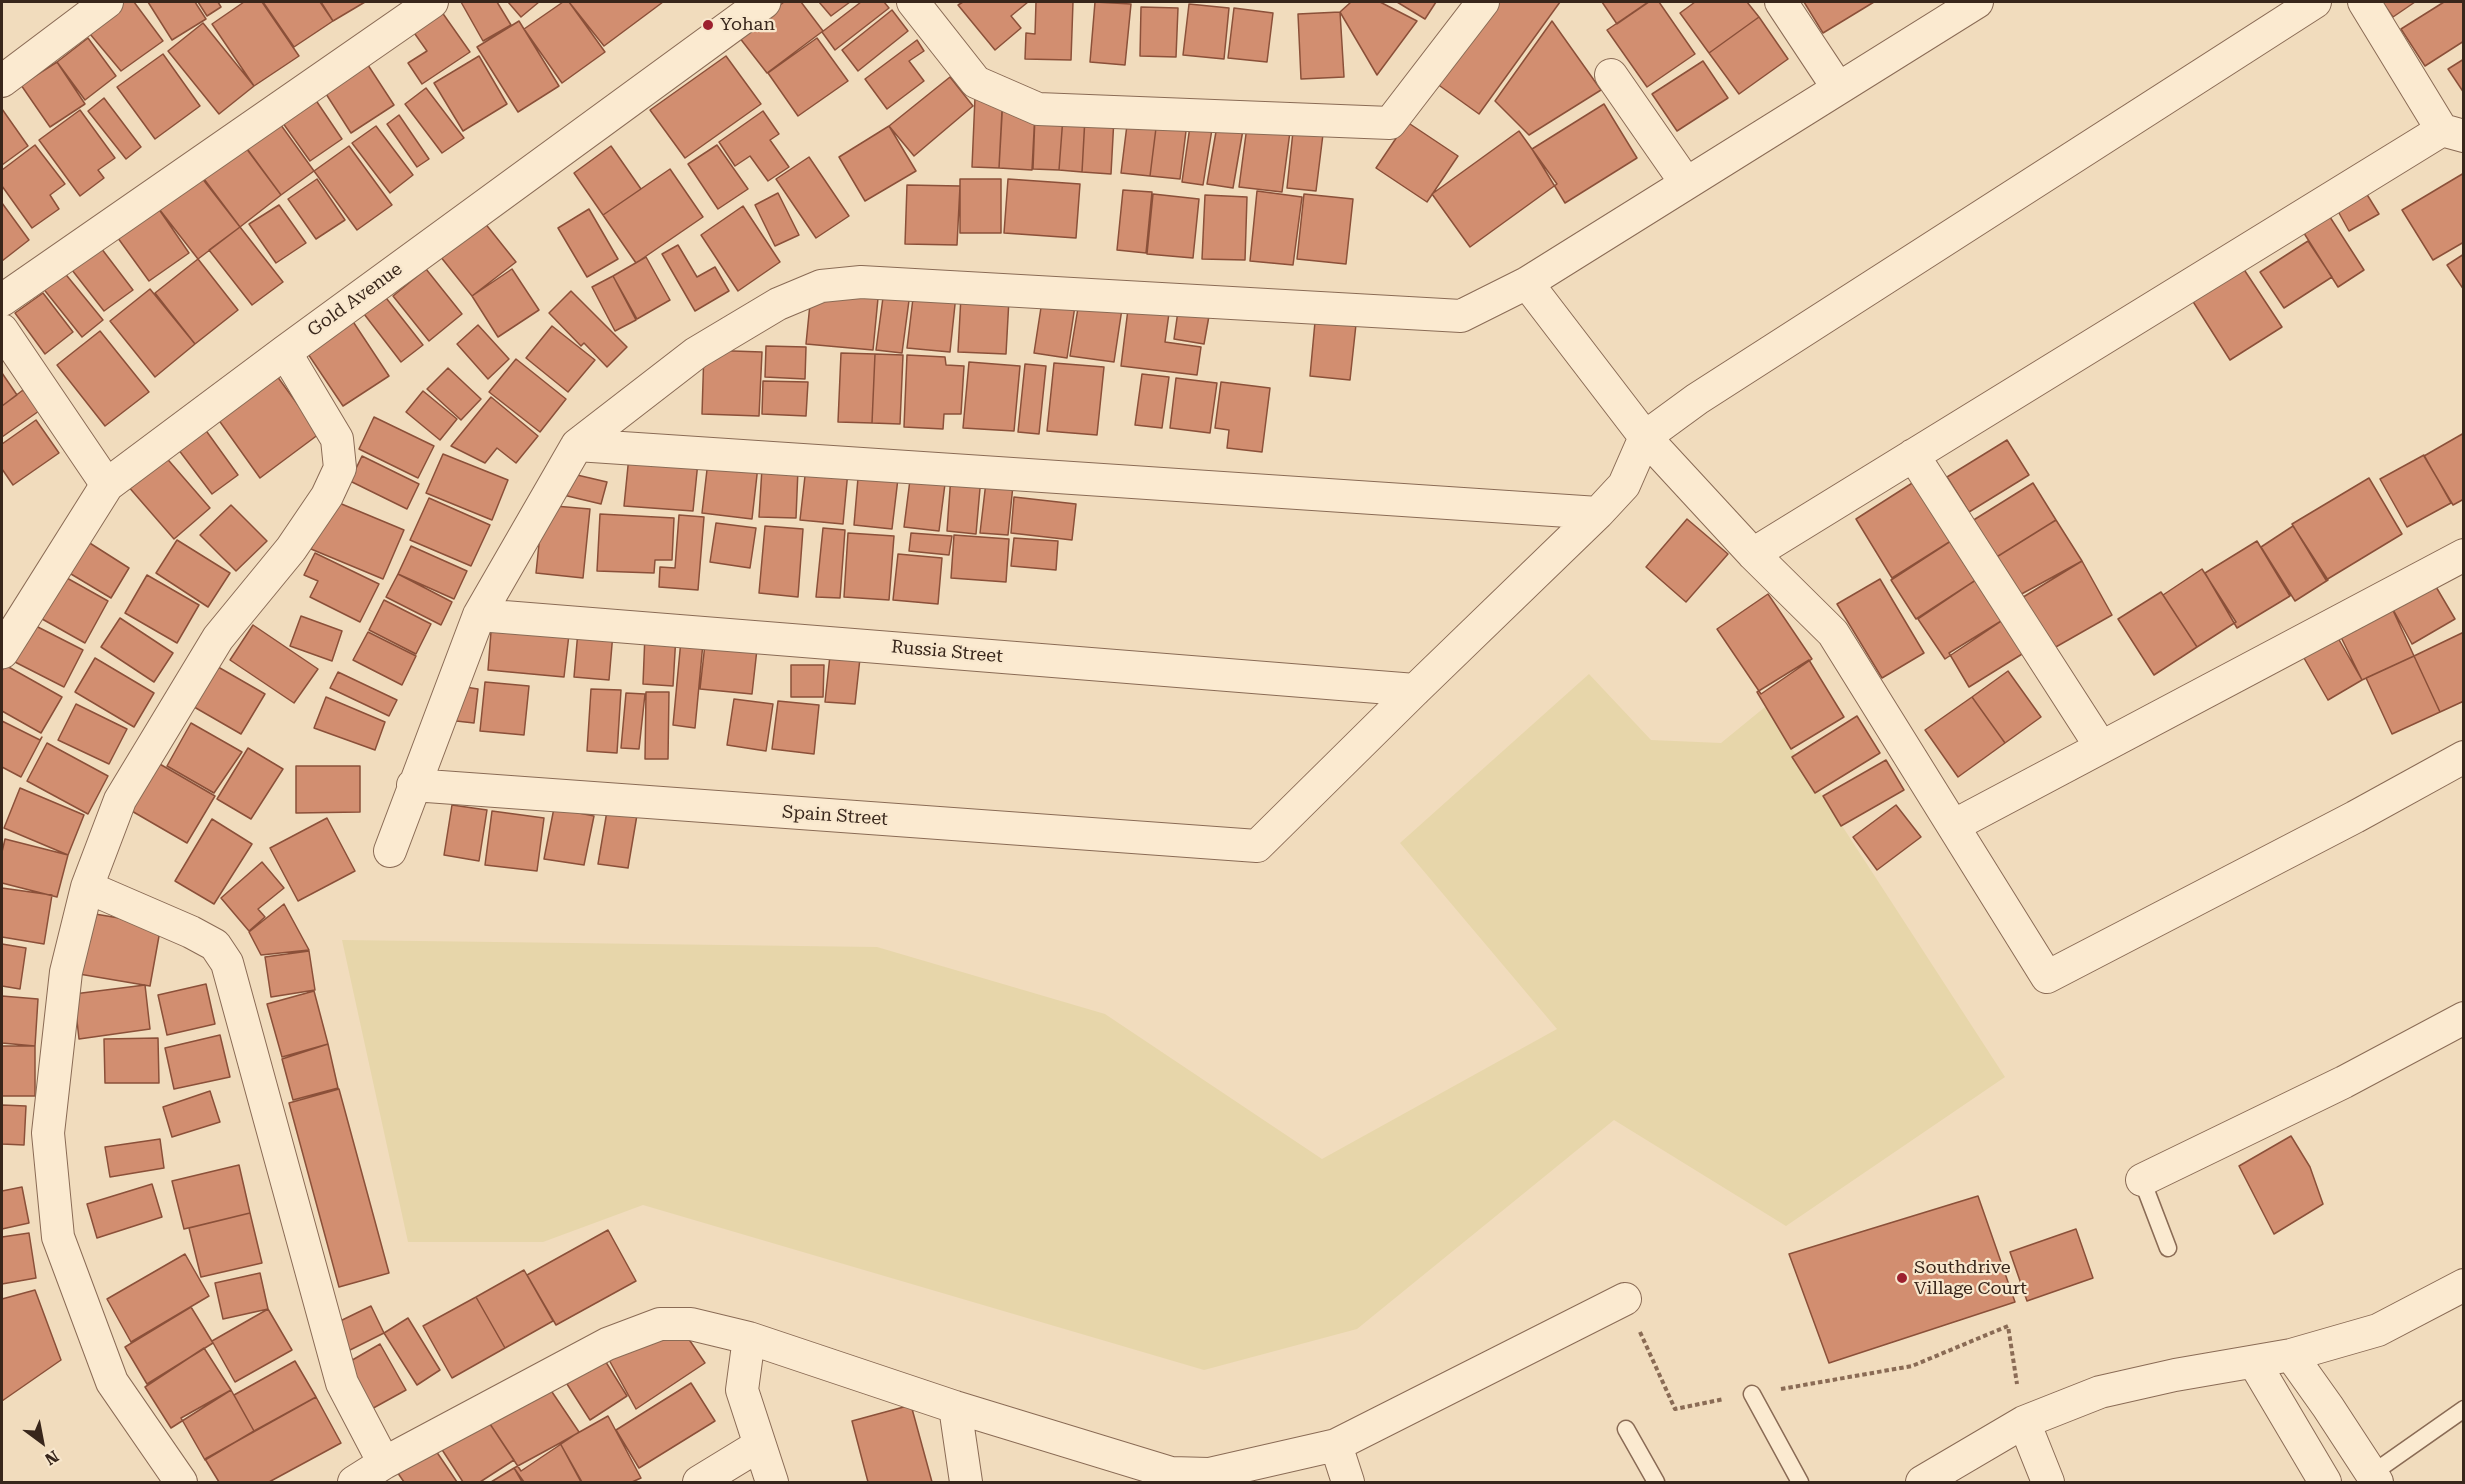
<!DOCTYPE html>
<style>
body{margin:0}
#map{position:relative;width:2465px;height:1484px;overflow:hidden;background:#f1dcbd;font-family:"Roboto Serif",serif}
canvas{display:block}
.frame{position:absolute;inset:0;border:3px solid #38261b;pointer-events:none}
.north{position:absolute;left:12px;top:1412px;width:60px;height:60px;-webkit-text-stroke:4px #f8e7cd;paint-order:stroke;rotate:148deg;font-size:16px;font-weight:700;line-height:24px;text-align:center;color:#38261b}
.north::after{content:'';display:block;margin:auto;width:21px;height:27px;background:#38261b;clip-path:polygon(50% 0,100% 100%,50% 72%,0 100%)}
</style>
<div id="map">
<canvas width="2465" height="1484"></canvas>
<div class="frame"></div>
<div class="north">N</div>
</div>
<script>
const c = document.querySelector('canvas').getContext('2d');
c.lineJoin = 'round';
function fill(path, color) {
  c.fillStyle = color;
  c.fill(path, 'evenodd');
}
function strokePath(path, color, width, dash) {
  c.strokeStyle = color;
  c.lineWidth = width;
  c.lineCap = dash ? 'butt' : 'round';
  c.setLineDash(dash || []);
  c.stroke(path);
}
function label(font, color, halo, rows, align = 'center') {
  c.font = font + ' "Roboto Serif",serif';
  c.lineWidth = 4.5;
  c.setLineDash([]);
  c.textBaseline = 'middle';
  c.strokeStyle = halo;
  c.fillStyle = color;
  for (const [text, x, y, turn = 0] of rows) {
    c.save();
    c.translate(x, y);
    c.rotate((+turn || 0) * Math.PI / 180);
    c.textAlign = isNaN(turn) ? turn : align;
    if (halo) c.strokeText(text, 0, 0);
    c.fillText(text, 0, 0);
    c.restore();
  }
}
const farmland = new Path2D(`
 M1589,674L1651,740L1721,743L1765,707L2005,1077L1786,1226L1614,1120L1357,1329L1204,1370L643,1205L543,1242H408L342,940L877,947L1105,1014L1322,1159L1557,1029L1400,843Z`);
const building = new Path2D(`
 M122,2H134L163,41L121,71L85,28Z
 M148,2H195L206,19L172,40Z
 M198,2H218L221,7L207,16Z
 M244,2H262L299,56L254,86L212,24Z
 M263,2H320L333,21L294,47Z
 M321,2H365L333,21Z
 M461,2H497L511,25L483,41Z
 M508,2H539L521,17Z
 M563,2H569L605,52L562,83L524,29Z
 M569,2H663L604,46Z
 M784,2H801L823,31L767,73L739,37Z
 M819,2H850L831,16Z
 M861,2H884L889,8L835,50L822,32Z
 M963,2H1028L1011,16L1021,28L995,50L958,5Z
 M1036,2H1073L1071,60L1025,59L1026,33L1035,34Z
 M1095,2L1131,4L1125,65L1090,62Z
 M1351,2H1380L1417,21L1377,75L1340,12Z
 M1397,2H1436L1425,19Z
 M1491,2H1560L1479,114L1433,81Z
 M1602,2H1649L1617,24Z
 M1648,2H1659L1695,54L1647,87L1607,30Z
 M1695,2H1747L1759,17L1709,53L1680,13Z
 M1804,2H1874L1823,33Z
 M2382,2H2415L2393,17Z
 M2444,2H2464V41L2425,66L2401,29Z
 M1189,4L1229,8L1224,59L1183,55Z
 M1141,7L1178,8L1176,57L1140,56Z
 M439,8L470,52L422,84L408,63L427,51L410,27Z
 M1234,8L1273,13L1267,62L1228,58Z
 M892,10L908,31L858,71L842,50Z
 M1340,12L1344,77L1301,79L1298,14Z
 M1759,17L1788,59L1739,94L1709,53Z
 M519,21L559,86L518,112L477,47Z
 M1552,21L1601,90L1529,135L1495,101Z
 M203,23L254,86L219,114L168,51Z
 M88,38L116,76L85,100L57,62Z
 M817,38L848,81L798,116L768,73Z
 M917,40L924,51L909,61L924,81L887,109L865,79Z
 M163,54L200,106L155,139L117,87Z
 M479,56L507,104L463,131L434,83Z
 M726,56L761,104L685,158L650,110Z
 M364,59L394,105L351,133L321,86Z
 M2464,59V93L2448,69Z
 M1703,61L1728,98L1677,131L1652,94Z
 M57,62L85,104L50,127L21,85Z
 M950,77L973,106L914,156L889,126Z
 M426,88L464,138L442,153L405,104Z
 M313,96L342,139L310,161L280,119Z
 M975,97L1003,98L999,168L972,167Z
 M104,98L141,147L126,159L88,111Z
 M1604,104L1637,158L1565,203L1532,149Z
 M2,109L28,146L2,165Z
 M80,110L115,158L98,170L104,178L80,196L39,140Z
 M1002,110L1035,112L1032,170L999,168Z
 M763,111L779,134L770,140L789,167L768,181L750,156L735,166L719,142Z
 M399,115L429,159L417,167L387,124Z
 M1035,115L1063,117L1059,170L1033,169Z
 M1063,117L1085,118L1082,172L1059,170Z
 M1085,117L1114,118L1111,174L1082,172Z
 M1128,117L1157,120L1150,176L1121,173Z
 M1191,119L1213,123L1203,185L1182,182Z
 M1248,119L1291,124L1282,192L1239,187Z
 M1157,120L1187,123L1180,179L1150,176Z
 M1218,120L1244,124L1233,188L1207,184Z
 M278,121L314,171L281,195L245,146Z
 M1294,122L1324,126L1316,191L1287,188Z
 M1407,122L1458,156L1427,202L1376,168Z
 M376,126L413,175L390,193L352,143Z
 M889,126L916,171L865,201L839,157Z
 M1519,131L1557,184L1470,247L1432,194Z
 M243,144L281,195L240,227L201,175Z
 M35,145L65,184L50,195L59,209L32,228L2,186V170Z
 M717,145L748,189L718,209L688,164Z
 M349,146L392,205L357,230L314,171Z
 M611,146L641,189L603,215L574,173Z
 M809,157L849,216L816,238L776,179Z
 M670,169L703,217L636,263L603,215Z
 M198,173L240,227L198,259L156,205Z
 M2464,173V242L2433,260L2402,210Z
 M317,179L345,220L316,239L288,199Z
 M960,179H1001V233H960Z
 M1008,179L1080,184L1076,238L1004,233Z
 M907,185L960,186L957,245L905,244Z
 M2363,188L2379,214L2349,231L2334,204Z
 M1123,190L1152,192L1146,253L1117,250Z
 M1257,191L1302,197L1293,265L1250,261Z
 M778,193L799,235L775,246L755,205Z
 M1153,194L1199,199L1193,258L1147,254Z
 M1304,194L1353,199L1346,264L1297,259Z
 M1205,195L1247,197L1245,260L1202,259Z
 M2,203L29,240L2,261Z
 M156,205L189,253L149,281L115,234Z
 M279,205L306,243L276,263L249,224Z
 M743,206L780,262L738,291L701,235Z
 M589,209L618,259L587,277L558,228Z
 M2328,214L2364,270L2338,287L2302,230Z
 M484,222L516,262L472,296L440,256Z
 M240,227L283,282L252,305L209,250Z
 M2308,241L2332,277L2284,308L2260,272Z
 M678,245L697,277L715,267L729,291L695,311L662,254Z
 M101,248L133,290L104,311L72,270Z
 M2464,254V290L2447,265Z
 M646,257L670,300L637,319L613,276Z
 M198,259L238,310L195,344L155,293Z
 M2243,268L2282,327L2230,360L2192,300Z
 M426,269L462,314L429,341L393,296Z
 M512,269L539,310L498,337L472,296Z
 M63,271L103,320L82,337L42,287Z
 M613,276L636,320L615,331L592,287Z
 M879,288L873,350L806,344L810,304Z
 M150,289L195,344L155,377L110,321Z
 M884,290L910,293L902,353L876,350Z
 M914,290L956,295L950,352L907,348Z
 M571,291L627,347L607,367L584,343L581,346L549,313Z
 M43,293L73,332L45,354L15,313Z
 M383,294L423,345L401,362L361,310Z
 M961,296L1009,299L1006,354L958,352Z
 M1080,296L1123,302L1114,362L1070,356Z
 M1042,301L1075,306L1067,358L1034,353Z
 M1129,301L1170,306L1165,342L1201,347L1197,375L1121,366Z
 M1178,311L1209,316L1204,344L1174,339Z
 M1316,311L1357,315L1350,380L1310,376Z
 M348,314L389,376L343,406L302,345Z
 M478,325L509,359L488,379L457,344Z
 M552,326L595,360L568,392L526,358Z
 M100,331L149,392L105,426L57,365Z
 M766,346L806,347L805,379L765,377Z
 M704,350L762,352L759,416L702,414Z
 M841,353L875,354L872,423L838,422Z
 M875,354L903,355L900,424L872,423Z
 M907,355L945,357L946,365L964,366L961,414H944L943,429L904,427Z
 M516,359L566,399L540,432L489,392Z
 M969,362L1020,366L1014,431L963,428Z
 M1054,363L1104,367L1097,435L1047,431Z
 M1025,364L1046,366L1039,434L1018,432Z
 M448,368L481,399L461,420L427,389Z
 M2,373L17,395L2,406Z
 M1142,374L1169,377L1162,428L1135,425Z
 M277,376L319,434L260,478L218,419Z
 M1176,378L1217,383L1210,433L1170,428Z
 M763,381L808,382L806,416L762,414Z
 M1221,382L1270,388L1262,452L1227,448L1229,430L1215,428Z
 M23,390L39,411L2,437V406Z
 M423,391L457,419L440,440L406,412Z
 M491,397L538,436L516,463L497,448L485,463L451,446Z
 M374,417L434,446L418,478L359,449Z
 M36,420L59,453L13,485L2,469V444Z
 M202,425L238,475L212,494L175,445Z
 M2464,433V499L2453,505L2424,456Z
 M2007,440L2029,475L1969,512L1947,477Z
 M163,454L210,508L174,539L127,485Z
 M443,454L508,480L492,520L426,493Z
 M2424,455L2451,503L2407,527L2380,479Z
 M362,456L419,484L407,509L350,481Z
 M629,456L698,462L693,511L624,506Z
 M708,461L758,466L752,519L702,513Z
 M859,466L899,470L892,529L854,525Z
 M806,467L848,471L843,524L800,520Z
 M762,468L798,469L796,518L759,517Z
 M560,471L607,482L601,504L555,493Z
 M911,472L946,476L939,531L904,527Z
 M951,475L981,477L976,534L947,531Z
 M2369,478L2402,534L2326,580L2292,524Z
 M1917,480L1954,539L1892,578L1856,519Z
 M986,482L1013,485L1008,535L980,533Z
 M2033,483L2056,520L1995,558L1972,521Z
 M1014,497L1076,504L1072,540L1011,533Z
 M429,498L490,525L471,566L410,540Z
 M332,500L404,530L383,579L311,549Z
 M231,505L267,541L236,571L200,535Z
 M543,505L590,509L583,578L536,573Z
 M600,514L674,518L672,560H655L654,573L597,571Z
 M679,515L704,517L698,590L659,587L660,567L675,568Z
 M1687,519L1728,554L1686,602L1646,567Z
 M2056,520L2082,561L2020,599L1995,558Z
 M716,523L756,528L750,568L710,562Z
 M765,526L803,529L798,597L759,593Z
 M2293,526L2328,580L2295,601L2261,547Z
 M823,528L845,530L840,598L816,597Z
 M848,533L894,536L889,600L844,597Z
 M911,533L952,536L949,555L909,551Z
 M954,535L1009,539L1006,582L951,578Z
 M1014,538L1058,541L1056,570L1011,566Z
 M1954,539L1979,578L1916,619L1891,580Z
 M85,540L129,568L111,598L66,571Z
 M177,540L230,573L208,607L156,573Z
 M2257,541L2290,596L2237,628L2205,573Z
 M411,546L467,571L454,599L398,574Z
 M315,553L379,584L360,622L310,597L318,581L304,575Z
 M898,554L942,558L938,604L893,600Z
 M2082,561L2112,615L2047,652L2016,597Z
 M2202,569L2236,622L2197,647L2163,595Z
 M58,573L108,601L85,643L35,615Z
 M398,574L452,602L441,625L386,597Z
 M147,575L199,605L177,643L125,613Z
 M1979,578L2006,618L1945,659L1918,619Z
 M1880,579L1924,653L1882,678L1837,604Z
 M2432,580L2455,619L2412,644L2390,604Z
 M2161,592L2197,647L2154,675L2118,619Z
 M1768,594L1812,659L1761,694L1717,629Z
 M384,600L431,624L416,654L369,630Z
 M2390,604L2414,656L2362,680L2337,629Z
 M301,616L342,631L332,661L290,646Z
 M120,618L173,653L154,682L101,647Z
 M2006,618L2027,651L1969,687L1949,653Z
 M492,619L570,626L564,677L488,670Z
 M30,623L83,650L64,687L11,660Z
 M253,625L318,669L294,703L230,660Z
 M578,631L613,633L609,680L574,677Z
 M2334,631L2362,680L2328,700L2300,651Z
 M368,632L416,656L402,685L353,660Z
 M2464,632V701L2440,712L2414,656Z
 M645,634L676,635L673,686L643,684Z
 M706,635L758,640L752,694L700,689Z
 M681,640L703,643L695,728L673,725Z
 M831,646L861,649L855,704L825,702Z
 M2414,656L2440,712L2392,734L2366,678Z
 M95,658L154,693L134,727L75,692Z
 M206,660L265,694L241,734L182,700Z
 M1809,660L1844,717L1791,749L1757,692Z
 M5,665L62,697L41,733L2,711V671Z
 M791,665H824L823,697H791Z
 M2008,671L2041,717L2005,743L1972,697Z
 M338,672L397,700L389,716L330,688Z
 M485,682L529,686L524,735L480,731Z
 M459,686L478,689L474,723L456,721Z
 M591,689L621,690L617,753L587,751Z
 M646,692H669L668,759H645Z
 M626,693L645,694L639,749L621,748Z
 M326,697L385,722L375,750L314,728Z
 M1972,697L2005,743L1958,777L1925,730Z
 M734,699L773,704L766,751L727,745Z
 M778,701L819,705L814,754L772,749Z
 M76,704L127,729L109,764L58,740Z
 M1857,716L1880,753L1815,793L1792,757Z
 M2,721L40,740L42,737L21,777L2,767Z
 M191,723L242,752L214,793L167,766Z
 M47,743L108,776L88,814L27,781Z
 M248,748L283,769L251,819L217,799Z
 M1886,760L1904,790L1841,826L1823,796Z
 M158,763L215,796L187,843L130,810Z
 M296,766H360V812L296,813Z
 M20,788L84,815L68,855L4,828Z
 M452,805L487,810L479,861L444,855Z
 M1896,805L1921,837L1877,870L1853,837Z
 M554,808L594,816L584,865L544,859Z
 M492,811L544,818L537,871L485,865Z
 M607,811L637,815L628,868L598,864Z
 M327,818L355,871L298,901L270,848Z
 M212,819L252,844L214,904L175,881Z
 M5,839L68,855L57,897L2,883V852Z
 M262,862L284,888L258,909L265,917L249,931L221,898Z
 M2,888L52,895L44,944L2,937Z
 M284,904L309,950L261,955L249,932Z
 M89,913L161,925L150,986L79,974Z
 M2,944L26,948L20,989L2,986Z
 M309,951L315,990L271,997L265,957Z
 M206,984L215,1024L167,1035L158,995Z
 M145,985L150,1029L79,1039L74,994Z
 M314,991L328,1044L282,1057L267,1004Z
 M2,996L38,999L35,1046L2,1043Z
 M220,1035L230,1077L174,1089L165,1048Z
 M158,1038L159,1083H105L104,1039Z
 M328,1044L338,1088L293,1100L282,1059Z
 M2,1046H35V1096H2Z
 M339,1089L389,1273L339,1287L289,1103Z
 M210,1091L220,1122L172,1137L163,1107Z
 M2,1105L26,1106L24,1145L2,1144Z
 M2291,1136L2310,1167L2323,1204L2274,1234L2239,1166Z
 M160,1139L164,1168L110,1177L105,1147Z
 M239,1165L250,1213L184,1229L172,1181Z
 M152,1184L162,1217L97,1238L87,1204Z
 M22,1187L29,1223L2,1229V1191Z
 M1978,1196L2015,1302L1829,1363L1789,1254Z
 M250,1213L262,1263L201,1277L189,1228Z
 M2076,1229L2093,1278L2027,1301L2010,1252Z
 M608,1230L636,1281L556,1325L527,1275Z
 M29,1233L36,1278L2,1284V1237Z
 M185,1254L209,1296L131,1342L107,1299Z
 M524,1270L553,1321L505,1348L476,1297Z
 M260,1273L268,1309L223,1319L215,1283Z
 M35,1290L61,1360L2,1401V1299Z
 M476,1297L505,1348L452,1378L423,1326Z
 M371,1306L384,1333L348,1351L334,1324Z
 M191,1307L213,1343L147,1384L125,1347Z
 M268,1309L292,1350L235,1382L212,1341Z
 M408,1318L440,1370L417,1385L384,1333Z
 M658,1335H686L705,1363L636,1409L608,1358Z
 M380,1344L406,1390L368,1411L342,1366Z
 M204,1348L231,1390L171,1428L145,1387Z
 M604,1359L627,1396L590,1420L567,1384Z
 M295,1361L316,1397L254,1431L234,1395Z
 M691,1383L715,1421L639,1468L616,1430Z
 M548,1386L579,1432L521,1471L490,1424Z
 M231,1390L254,1431L205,1460L181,1418Z
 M316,1397L341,1443L269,1482H219L205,1459Z
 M911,1405L932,1482H868L852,1421Z
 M484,1415L514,1460L480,1482H463L439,1445Z
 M608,1416L641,1478L632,1482H582L560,1443Z
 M560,1443L581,1482H522L514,1468Z
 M432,1445L457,1482H404L395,1469Z
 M514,1468L524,1482H491Z`);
const path = new Path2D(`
 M1640,1332L1675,1409L1724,1399
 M1781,1389L1912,1366L2008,1326L2017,1384`);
const service = new Path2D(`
 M2142,1180L2168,1248
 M1752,1394L1800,1482
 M1626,1429L1656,1482
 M2370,1475L2464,1409`);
const minor = new Path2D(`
 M913,2L976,82L1038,109L1390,123L1483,2
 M1781,2L1838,88
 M2364,2L2442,130L2464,136
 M1611,75L1686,183
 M2,81L107,2
 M1527,283L1645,437L1753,554L1833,633L2047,977L2355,817L2464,757
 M2,300L432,2
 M2,330L107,485
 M577,445L1598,513
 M1913,455L2101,747
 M1753,554L2442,130
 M479,615L1415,690
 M413,785L1257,846L1415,690L1598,513L1624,485L1645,437L1697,399L2315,2
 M1953,826L2464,555
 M390,851L479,615L577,445L696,353L778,304L821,286L861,282L1461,316L1527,283L1977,2
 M87,887L191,932L215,945L227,963L342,1383L384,1463
 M2142,1180L2344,1082L2464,1018
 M749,1338L742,1390L772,1482
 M2291,1355L2328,1407L2377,1482
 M2254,1362L2325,1482
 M955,1407L966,1482
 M2024,1422L2048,1482
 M1336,1445L1348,1482
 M181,1482L112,1382L58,1237L48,1133L66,972L87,887L120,800L218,638L291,549L327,496L340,468L337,439L285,352
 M354,1482L384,1463L607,1344L660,1324H691L749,1338L955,1407L1171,1473L1209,1474L1336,1445L1625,1299
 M699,1482L758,1446
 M1922,1482L2024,1422L2100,1392L2175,1375L2291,1355L2378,1330L2464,1285`);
const tertiary = new Path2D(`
 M2,652L107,485L285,352L764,2`);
const markers = [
 [708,25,6,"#9d202f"],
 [1902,1278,6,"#9d202f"]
];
const poiNames = [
 ["Yohan",720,25],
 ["Southdrive",1914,1268],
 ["Village Court",1914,1289]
];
const streetNames = [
 ["Gold Avenue",355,300,-36],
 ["Russia Street",947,652,5],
 ["Spain Street",835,816,4]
];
fill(farmland, '#e7d6aa');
fill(building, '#d28e70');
strokePath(building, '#8b5039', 1.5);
strokePath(service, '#8a6b55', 19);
strokePath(minor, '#8a6b55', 34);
strokePath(tertiary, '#8a6b55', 35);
strokePath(path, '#8a6b55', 4, [4.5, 3]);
strokePath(service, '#fbead0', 16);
strokePath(minor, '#fbead0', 32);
strokePath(tertiary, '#fbead0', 33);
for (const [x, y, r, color] of markers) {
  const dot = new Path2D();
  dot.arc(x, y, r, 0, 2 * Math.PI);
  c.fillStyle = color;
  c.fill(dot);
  strokePath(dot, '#f8e7cd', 2);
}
label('18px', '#38261b', '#f8e7cd', poiNames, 'left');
label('18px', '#38261b', '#f8e7cd', streetNames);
</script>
